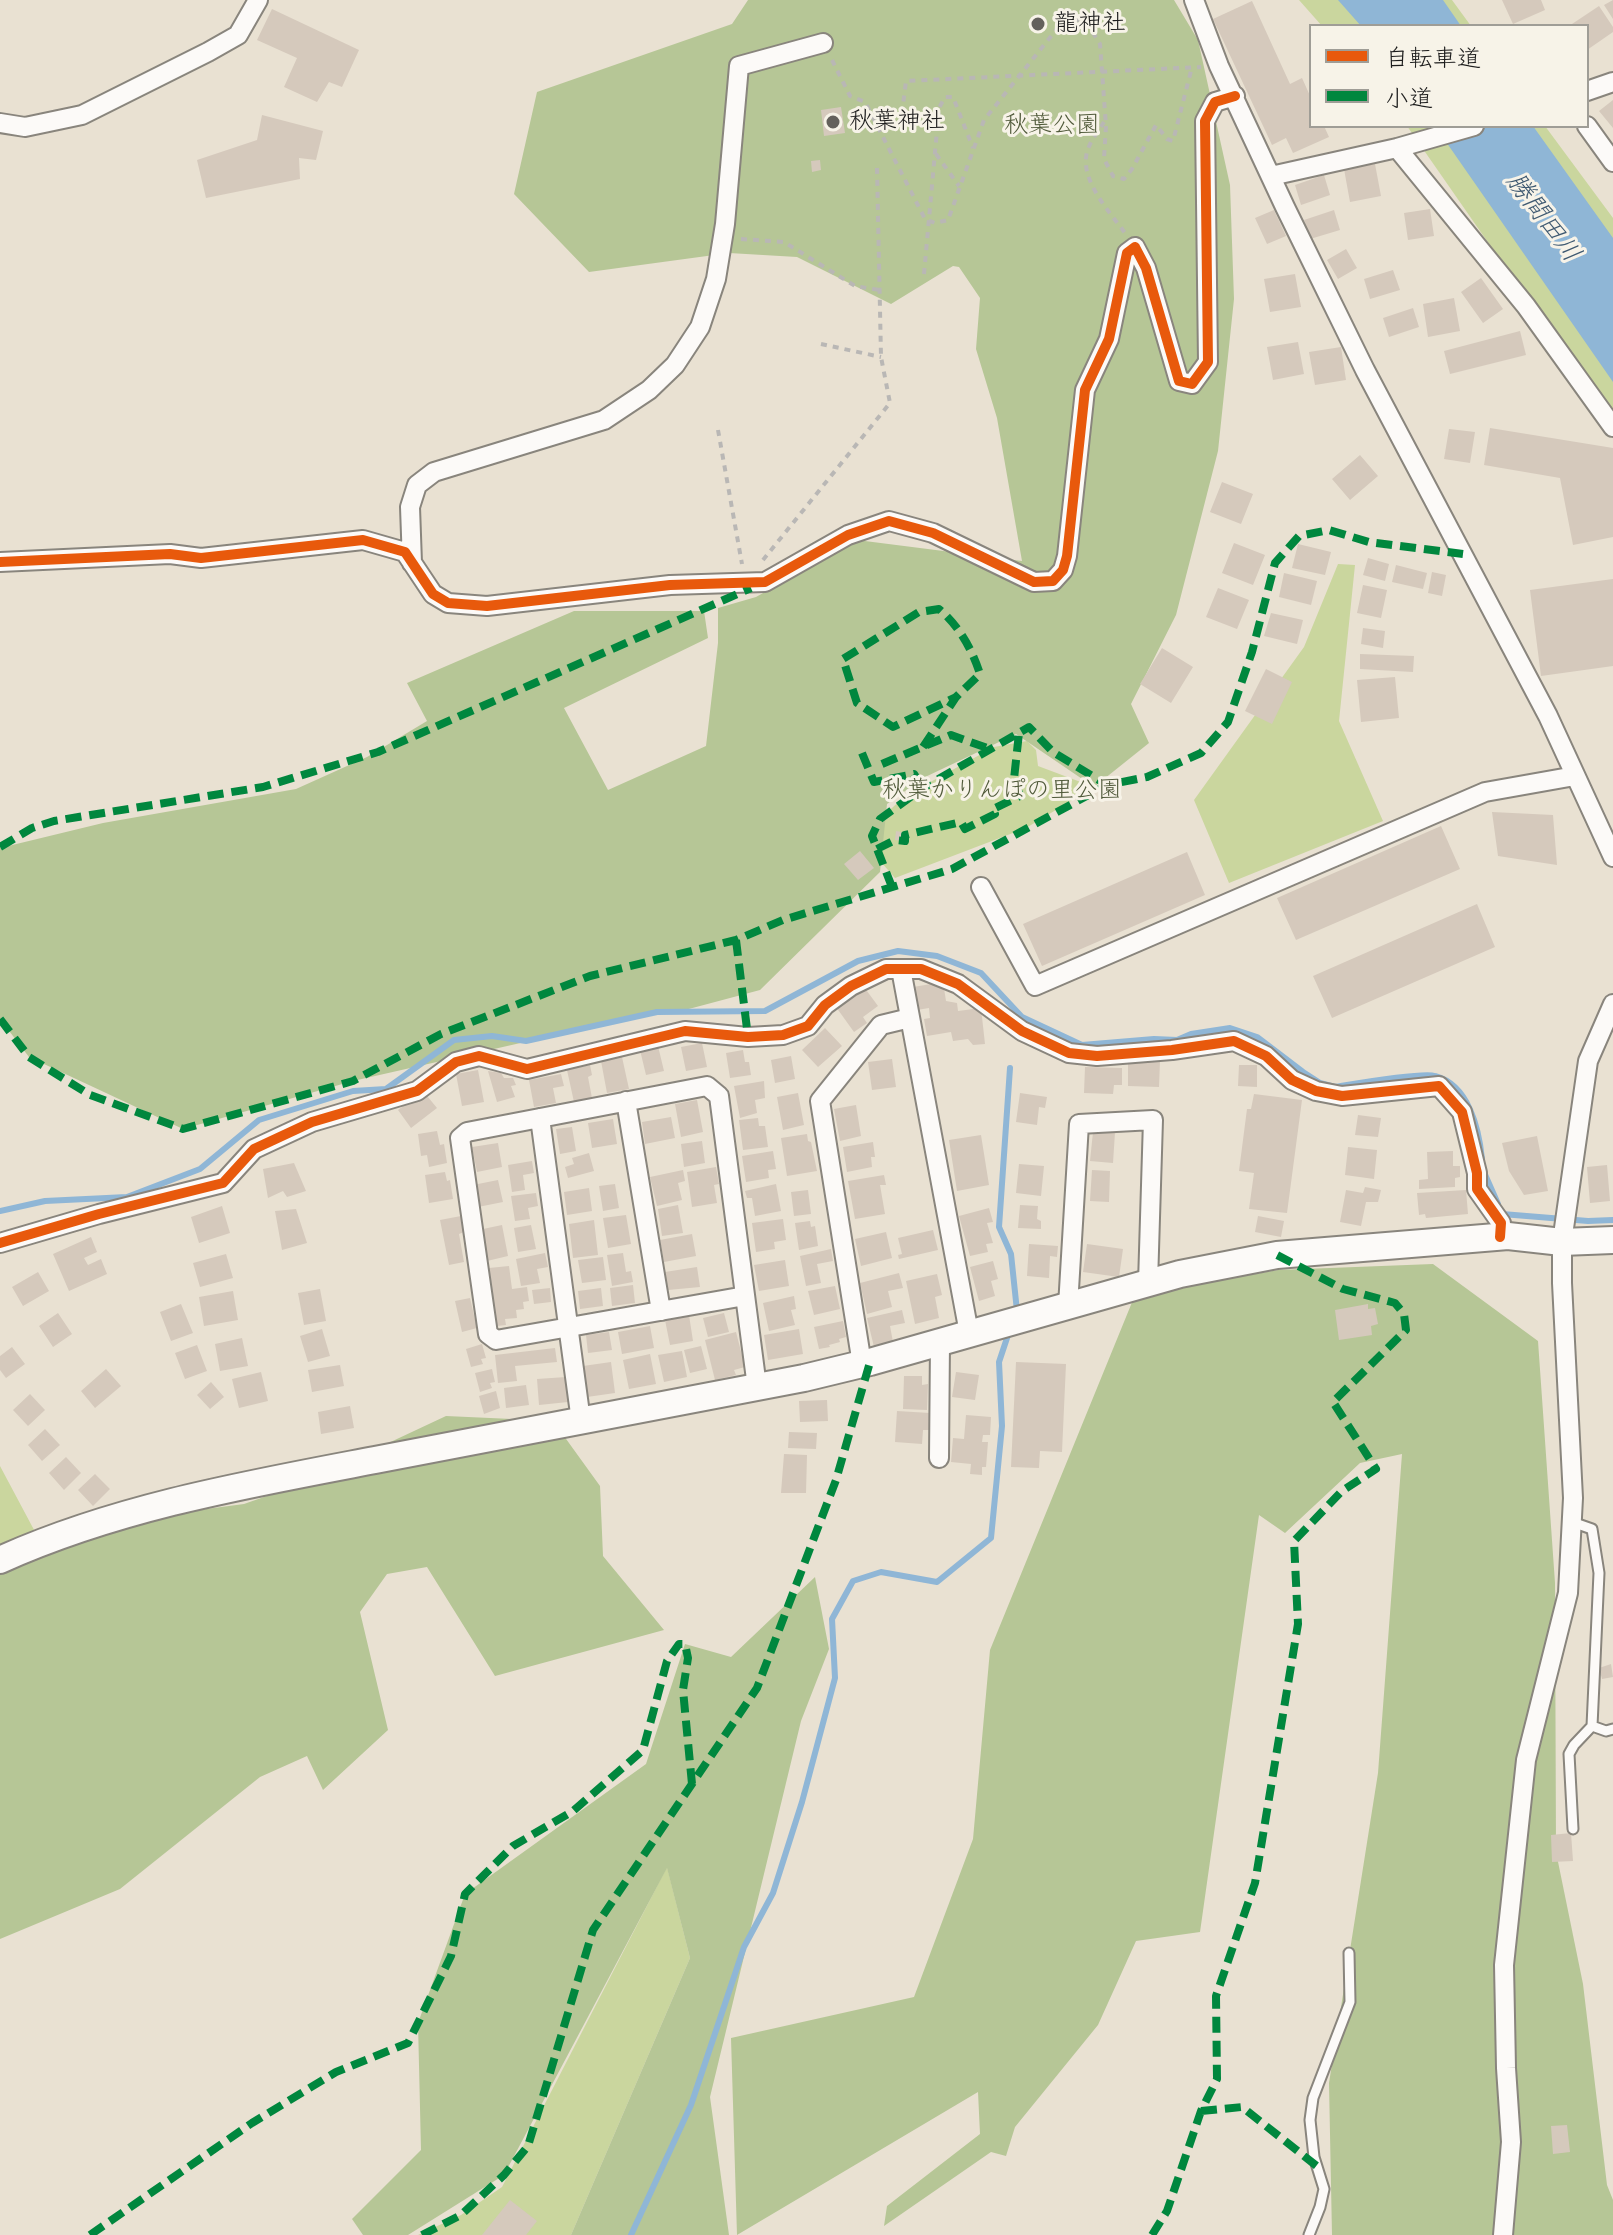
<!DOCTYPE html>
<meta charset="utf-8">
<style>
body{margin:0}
#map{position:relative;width:1613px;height:2235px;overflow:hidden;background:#e9e1d2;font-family:"Shantell Sans","Klee One",sans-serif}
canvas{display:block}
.legend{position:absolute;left:1309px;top:24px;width:280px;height:104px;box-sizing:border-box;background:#f7f3e8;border:2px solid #9f9d96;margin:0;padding:10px 14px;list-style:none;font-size:24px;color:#1c1c1c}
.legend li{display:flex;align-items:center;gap:16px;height:40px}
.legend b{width:40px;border:2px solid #9f9d96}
</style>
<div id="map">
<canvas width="1613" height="2235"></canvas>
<ul class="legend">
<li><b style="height:10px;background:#e8590c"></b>自転車道</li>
<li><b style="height:10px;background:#00873e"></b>小道</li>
</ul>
</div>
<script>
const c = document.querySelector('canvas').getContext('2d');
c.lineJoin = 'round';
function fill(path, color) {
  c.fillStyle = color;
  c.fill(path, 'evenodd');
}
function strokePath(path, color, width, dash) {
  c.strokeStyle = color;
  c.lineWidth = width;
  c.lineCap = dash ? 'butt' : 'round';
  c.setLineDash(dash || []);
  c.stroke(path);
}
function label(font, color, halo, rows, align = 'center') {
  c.font = font + ' "Shantell Sans","Klee One",sans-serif';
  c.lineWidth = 6;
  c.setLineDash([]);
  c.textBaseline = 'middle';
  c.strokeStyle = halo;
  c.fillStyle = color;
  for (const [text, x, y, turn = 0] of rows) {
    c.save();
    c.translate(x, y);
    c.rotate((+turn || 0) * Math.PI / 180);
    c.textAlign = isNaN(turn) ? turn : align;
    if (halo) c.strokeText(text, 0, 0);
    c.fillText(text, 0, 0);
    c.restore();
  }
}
const green = new Path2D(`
 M1299,0H1452L1471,26H1322Z
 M1407,126H1545L1613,218V411L1592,392Z
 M1338,564L1355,565L1339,721L1383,821L1229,883L1194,800L1304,647Z
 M1027,741L1036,750L1038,766L1094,787L1026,828L895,878L881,862L880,819L905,796L994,747Z
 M0,1466L41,1543L0,1561Z
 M667,1867L690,1958L571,2235H418L461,2215L502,2187Z`);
const forest = new Path2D(`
 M748,0H1174L1198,40L1230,185L1234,299L1218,451L1176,615L1131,704L1149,743L1094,787L1016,734L923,778L887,804L880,872L760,990L685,1010L657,1012L353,1081L183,1129L29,1057L0,1019V848L103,823L296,789L367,757L427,721L407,683L574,611H704L708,638L564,708L608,790L706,746L718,643V608L756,597L857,540L1022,561L997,418L976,349L980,298L959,267L953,266L891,304L797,257L729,253L589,272L514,194L537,92L732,24Z
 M1433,1264L1538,1341L1555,1583L1556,1852L1583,1984L1607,2185L1613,2200V2235H1332L1329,2083L1378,1773L1402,1454L1360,1463L1285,1533L1259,1515L1200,1932L1136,1941L1098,2025L1015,2127L1006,2156L991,2152L884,2226L887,2206L980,2134L978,2092L737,2235L731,2038L914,1997L973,1839L990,1650L1135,1295L1278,1270Z
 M446,1416L512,1419L556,1425L600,1486L603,1556L664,1630L495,1676L427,1567L387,1574L360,1612L388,1730L323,1790L307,1756L260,1777L120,1889L0,1939V1564L101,1523L244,1504L301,1484Z
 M815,1577L829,1649L801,1721L710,2097L729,2235H571L690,1958L667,1868L504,2175L408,2235H363L352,2219L421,2150L418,2023L465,1894L646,1764L685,1644L731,1657Z`);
const water = new Path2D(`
 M1338,0H1443L1461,26H1361Z
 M1435,126H1533L1613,238V382Z`);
const stream = new Path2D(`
 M1010,1068L999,1227L1011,1254L1017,1311
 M1483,1170L1498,1204
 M0,1211L45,1201L127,1197L200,1169L259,1120L353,1091L386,1089L454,1040L492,1036L526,1041L657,1012L765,1011L858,961L898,951L937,956L981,973L1022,1017L1082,1045L1154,1039L1177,1040L1191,1034L1230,1028L1257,1037L1303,1072L1320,1083L1335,1087C1354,1084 1422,1072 1435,1076C1469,1085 1479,1129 1482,1159
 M1502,1214L1588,1221L1613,1220
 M631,2235L691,2105L744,1947L773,1893L802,1802L835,1678L832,1619L853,1581L881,1572L937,1582L991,1538L1002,1426L999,1362L1010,1329`);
const building = new Path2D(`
 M1502,0H1541L1545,10L1513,24Z
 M1613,0V19L1604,5Z
 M1252,1L1290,84L1302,78L1311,98V126H1324L1329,137L1293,153L1286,138L1272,145L1213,19Z
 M1599,6L1613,27V32L1587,50V26H1569Z
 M272,9L359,50L342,87L329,82L317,102L284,87L297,58L257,40Z
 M1613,100V128L1599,111Z
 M841,107L845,133L824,136L821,110Z
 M262,115L323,131L316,160L299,158L300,179L206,198L197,160L257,140Z
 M820,160L821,170L812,172L811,161Z
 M1375,164L1381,196L1350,202L1344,169Z
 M1324,175L1330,195L1301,205L1295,185Z
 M1430,209L1434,236L1408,240L1404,213Z
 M1274,210L1286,236L1267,244L1255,218Z
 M1334,210L1340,230L1310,239L1304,220Z
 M1346,249L1357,268L1338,279L1327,260Z
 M1393,270L1400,290L1370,299L1364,279Z
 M1295,274L1301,307L1270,312L1264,279Z
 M1481,278L1503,309L1483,323L1461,292Z
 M1454,298L1460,331L1428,337L1423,304Z
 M1413,308L1419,327L1389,337L1383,318Z
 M1520,331L1526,355L1450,374L1444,351Z
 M1298,342L1304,374L1273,380L1267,347Z
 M1341,347L1346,380L1315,385L1309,352Z
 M1490,428L1613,448V537L1573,545L1560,478L1484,465Z
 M1449,429L1475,432L1470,463L1444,459Z
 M1360,455L1378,476L1350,500L1332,479Z
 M1222,482L1253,494L1241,524L1210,512Z
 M1234,543L1265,555L1253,585L1222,573Z
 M1298,544L1331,552L1325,575L1292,568Z
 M1368,558L1389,564L1385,581L1363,575Z
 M1396,565L1427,573L1423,589L1392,582Z
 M1432,572L1446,575L1442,596L1428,593Z
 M1284,573L1317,581L1311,605L1279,597Z
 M1613,579V666L1541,676L1530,590Z
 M1363,585L1387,590L1381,618L1357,613Z
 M1218,588L1249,600L1237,629L1206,617Z
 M1271,613L1303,620L1297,644L1264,636Z
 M1363,628L1385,631L1383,648L1361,644Z
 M1162,648L1193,667L1171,703L1140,684Z
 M1360,654L1414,656L1413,672L1360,669Z
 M1266,669L1292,682L1272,724L1245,711Z
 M1395,677L1399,718L1361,722L1357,680Z
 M1492,812L1553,815L1557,865L1498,856Z
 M1441,826L1460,869L1296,940L1277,898Z
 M896,831L906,833L905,841L895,840Z
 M860,851L874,868L858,880L844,864Z
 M1187,852L1205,895L1042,966L1023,924Z
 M1477,904L1495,947L1332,1018L1313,976Z
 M943,982L946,1001L957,1003L958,1011L981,1008L985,1044L973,1045L968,1039L953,1041L951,1032L927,1036L924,1019L930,1018L929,1008L917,1010L913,987Z
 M864,987L878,1006L863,1017L867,1023L854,1032L836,1007Z
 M825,1028L842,1046L818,1067L802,1050Z
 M702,1043L707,1067L686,1071L681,1047Z
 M658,1046L664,1071L646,1075L640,1050Z
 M743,1050L745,1062H749L751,1075L730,1078L726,1053Z
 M791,1056L795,1079L775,1083L771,1060Z
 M622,1057L629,1089L607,1093L601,1061Z
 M892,1059L896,1087L872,1090L868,1062Z
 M1128,1060L1160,1061L1159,1087L1128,1086Z
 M590,1065L592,1075L588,1077L592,1098L574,1102L567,1070Z
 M1239,1065H1257V1087L1238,1086Z
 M1085,1067L1122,1068V1085H1114L1113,1094L1084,1093Z
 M478,1070L484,1102L462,1106L456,1074Z
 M488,1071L501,1073L504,1078H513L516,1085L511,1086L515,1097L497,1102Z
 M561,1074L564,1086L553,1088L556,1103L534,1107L529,1080Z
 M764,1081L765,1098L755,1100L757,1113L740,1118L734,1086Z
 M423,1091L437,1108L411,1128L398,1110Z
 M798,1093L804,1125L783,1130L777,1097Z
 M1020,1093L1047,1097L1045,1108L1039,1107L1037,1125L1016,1122Z
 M1254,1094L1302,1100L1287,1213L1249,1209L1254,1173L1239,1171L1247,1109H1251Z
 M697,1100L703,1132L681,1137L675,1104Z
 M856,1105L861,1136L840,1141L834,1109Z
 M1358,1115L1381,1118L1378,1137L1355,1135Z
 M671,1117L675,1138L645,1144L642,1122Z
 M758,1118L759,1126H765L768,1147L743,1150L739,1120Z
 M613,1119L617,1144L592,1148L588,1123Z
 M572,1127L576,1151L560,1154L556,1129Z
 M437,1131L440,1145L444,1144L447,1163L429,1167L427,1155L421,1156L418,1134Z
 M1093,1132H1115L1113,1163L1090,1161Z
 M807,1134L808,1141L811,1142L817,1171L787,1176L781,1138Z
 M981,1135L989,1185L957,1191L949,1140Z
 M1537,1136L1548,1191L1524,1195L1509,1171L1502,1143Z
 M702,1141L705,1163L684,1167L681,1144Z
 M873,1142L875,1157H871L872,1167L847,1172L843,1147Z
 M498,1143L502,1167L477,1172L472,1147Z
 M1348,1147L1377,1150L1374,1179L1345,1175Z
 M773,1151L776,1169L768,1170L769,1178L746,1182L742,1156Z
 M1453,1151V1166H1460V1177L1455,1178V1187L1419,1189V1180L1428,1179L1427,1152Z
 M589,1153L594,1171L568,1178L565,1167L574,1164L572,1158Z
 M532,1161L534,1173L523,1175L525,1190L512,1192L508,1165Z
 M294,1163L306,1191L287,1197L283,1191L268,1198L263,1169Z
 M1019,1164L1044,1166L1041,1196L1016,1193Z
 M1607,1165L1610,1201L1590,1203L1587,1167Z
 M716,1167L719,1184L714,1185L717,1203L692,1207L687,1172Z
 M683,1170L685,1181L678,1183L682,1200L657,1206L650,1177Z
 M1092,1170L1110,1171L1109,1202L1090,1201Z
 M445,1172L447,1181L450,1180L453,1199L429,1203L425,1175Z
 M884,1175L886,1185H880L885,1214L855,1219L848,1181Z
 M498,1180L503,1202L478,1207L473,1185Z
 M615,1184L619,1208L603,1211L599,1186Z
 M776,1184L781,1211L755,1216L752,1198H747L745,1191Z
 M1365,1187L1381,1190L1378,1202H1366L1361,1226L1340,1222L1346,1190L1363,1193Z
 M589,1188L592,1211L567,1215L564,1192Z
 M808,1190L811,1214L794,1216L791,1192Z
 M1466,1190L1468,1214L1426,1218L1425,1214L1419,1215L1417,1193Z
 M536,1193L538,1206L528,1208L530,1219L515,1221L511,1196Z
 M678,1205L683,1233L662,1236L658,1209Z
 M1020,1205L1038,1206L1037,1219L1041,1221V1229L1018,1228Z
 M222,1206L230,1233L199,1243L191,1217Z
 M989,1208L993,1222L987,1223L993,1243L986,1244L988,1252L970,1256L959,1216Z
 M296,1209L307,1243L282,1250L275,1211Z
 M626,1215L631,1244L608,1248L603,1218Z
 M461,1216L464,1232L459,1234L464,1262L449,1265L440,1220Z
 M1258,1216L1284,1221L1281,1237L1255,1232Z
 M783,1219L786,1240L774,1242L775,1249L756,1252L752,1223Z
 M594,1220L598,1255L573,1258L569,1224Z
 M810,1221L811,1227L815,1226L818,1246L799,1250L795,1223Z
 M502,1225L508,1256L487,1261L483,1229Z
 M531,1225L536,1249L518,1252L514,1228Z
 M933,1230L938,1250L899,1259L898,1255L902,1254L898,1238Z
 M886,1232L892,1258L861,1266L855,1239Z
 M692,1234L696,1256L664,1262L660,1240Z
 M91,1237L97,1252L84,1258L88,1265L101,1259L107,1274L69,1291L53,1254Z
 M1029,1244L1058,1246L1057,1257L1050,1256L1049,1278L1027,1276Z
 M1087,1244L1123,1249L1119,1277L1083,1272Z
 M831,1249L833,1261L817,1264L821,1283L806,1286L800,1256Z
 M545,1253L548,1267L537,1269L540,1283L521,1286L516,1259Z
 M623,1253L626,1272L631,1271L633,1282L612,1286L607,1255Z
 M226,1254L233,1278L200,1287L193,1263Z
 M603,1257L606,1280L582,1283L578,1260Z
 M785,1260L789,1286L759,1291L754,1265Z
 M993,1261L998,1279L991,1281L995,1296L979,1301L970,1267Z
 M509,1266L512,1289L527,1287L529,1301L523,1302L524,1309L516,1310L517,1318L505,1319L506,1325L497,1326L489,1268Z
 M697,1267L700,1287L668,1290L665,1272Z
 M38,1272L49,1291L23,1306L12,1287Z
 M899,1273L903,1288L888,1291L892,1307L867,1314L860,1283Z
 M937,1274L942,1295L935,1297L939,1318L915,1324L906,1281Z
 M633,1285L635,1303L612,1306L610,1288Z
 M835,1286L840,1309L814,1315L808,1291Z
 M550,1288L551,1302L534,1304L532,1290Z
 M601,1288L603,1306L580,1309L578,1291Z
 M320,1289L326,1321L304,1325L298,1293Z
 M233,1291L238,1320L204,1326L199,1297Z
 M794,1296L796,1309L791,1310L795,1325L769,1331L763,1303Z
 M470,1298L477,1328L462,1332L455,1301Z
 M181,1304L193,1333L171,1341L160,1312Z
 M1368,1304V1309L1375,1308L1378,1324L1371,1326L1372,1335L1339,1340L1335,1310Z
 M902,1310L905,1323L890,1326L893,1342L874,1347L867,1318Z
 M58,1313L72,1334L53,1347L39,1326Z
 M724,1313L729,1332L708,1337L703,1318Z
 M689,1315L693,1341L670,1345L665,1320Z
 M843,1321L846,1337L839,1339L840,1342L829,1345L830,1347L819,1349L814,1327Z
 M650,1326L654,1348L622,1354L618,1332Z
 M322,1329L330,1356L308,1362L300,1336Z
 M799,1329L803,1354L768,1360L764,1335Z
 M609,1332L612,1350L588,1353L586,1335Z
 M736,1332L745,1367L734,1370L736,1375L715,1380L705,1340Z
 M242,1338L248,1366L220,1371L215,1344Z
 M482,1344L486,1358L481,1359L483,1364L471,1367L466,1349Z
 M197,1345L207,1371L185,1379L175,1353Z
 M701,1346L707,1369L690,1373L684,1350Z
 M12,1347L25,1364L6,1378L0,1370V1356Z
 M555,1348L557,1362L515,1366L517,1381L498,1383L495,1355Z
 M682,1351L687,1377L664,1382L658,1355Z
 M650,1354L656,1384L629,1389L623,1360Z
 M611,1362L615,1393L587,1397L583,1366Z
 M1016,1362L1066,1364L1062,1452L1040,1451L1039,1468L1011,1467Z
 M340,1365L344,1386L312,1392L308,1370Z
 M106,1369L121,1386L95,1408L81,1391Z
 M492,1369L495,1382L490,1383L492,1388L480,1392L475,1373Z
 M261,1372L268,1401L239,1408L232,1379Z
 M956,1372L979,1375L975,1400L952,1397Z
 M904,1376H922V1385L928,1384L927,1410L903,1409Z
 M566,1377L568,1402L539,1405L537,1379Z
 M211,1382L224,1397L210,1409L197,1395Z
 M526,1385L529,1405L506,1408L504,1388Z
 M496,1391L500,1408L484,1414L479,1396Z
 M30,1394L45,1410L28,1426L13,1410Z
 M827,1400L828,1421L800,1422L799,1401Z
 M350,1406L354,1428L321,1434L318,1412Z
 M897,1411L930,1413L929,1430H923L922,1444L895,1442Z
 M966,1415L991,1417L990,1435H983L982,1442H988L986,1467H982V1475L970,1474L971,1464L951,1462L953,1438L964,1439Z
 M45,1429L60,1445L42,1461L28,1445Z
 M789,1432L817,1433L816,1449L788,1448Z
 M784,1454L807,1455L806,1493H781Z
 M66,1457L81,1473L64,1490L49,1473Z
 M95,1474L110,1489L93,1506L78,1490Z
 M1611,1664L1613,1677L1602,1679L1599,1668Z
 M1571,1833L1573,1861L1552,1862L1551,1835Z
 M1567,2125L1570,2152L1553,2154L1551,2126Z
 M510,2200L537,2221L526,2235H482Z`);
const path = new Path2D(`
 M832,60L850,96L865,102L925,219L935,223L948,220L984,120L1064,20H1078L1090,28L1100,44L1106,126L1104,159L1113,176L1124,179L1132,169L1156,125L1167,139L1173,141L1192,67
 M854,119L902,113L906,81L1201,67
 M1104,122C1099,130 1091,140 1088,149C1077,178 1110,212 1125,233
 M936,154L959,186
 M741,239L784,242L855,286L879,290
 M924,274L939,108L945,97H953L973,148
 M821,344L881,357
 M718,430L742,564
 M763,560L890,403L881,357L877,168`);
const lane = new Path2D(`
 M1572,1522L1592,1529L1599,1573L1592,1726L1606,1731L1613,1729
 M1573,1829L1569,1754L1574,1745L1592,1726
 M1309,2235L1320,2207L1324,2189L1314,2157L1310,2120L1313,2098L1350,2002L1349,1953`);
const street = new Path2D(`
 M1194,0L1219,66L1285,207L1365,370L1548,716L1613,857
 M1587,91L1613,82
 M0,123L25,127L82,115L208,52L238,35L258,0
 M1587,126L1613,162
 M1397,148L1526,306L1613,427
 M1271,176L1397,148L1474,126
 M0,562L170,554L201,558L363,540L405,552L433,594L448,603L487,606L670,585L765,582L848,535L889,521L933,533L1034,582L1053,581L1063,570L1067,556L1085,390L1109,339L1127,253L1135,247L1146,268L1179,381L1192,384L1208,362L1205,121L1215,102L1235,96
 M412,563L410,507L417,485L434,472L604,420L649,390L675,365L700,327L716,279L725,224L739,66L823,43
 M981,887L1035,986L1485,792L1575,776
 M901,969L969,1333
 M626,1101L661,1311
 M540,1118L581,1421
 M0,1243L99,1214L223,1183L254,1149L312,1122L417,1091L456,1062L479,1056L527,1069L685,1031L748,1037L783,1035L808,1026L825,1005L851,986L886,969H921L958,984L1022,1031L1069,1053L1097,1056L1172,1050L1234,1041L1266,1056L1292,1080L1316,1091L1342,1096L1439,1086L1462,1112L1477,1173V1189L1501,1223L1500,1237
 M745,1296L496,1340L488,1334L460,1138L467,1132L707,1086L719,1096L757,1387
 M1068,1306L1079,1124L1153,1120L1148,1283
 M862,1364L820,1101L881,1025L910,1018
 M939,1458L940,1342
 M1503,2235L1511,2142L1506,2068L1504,1965L1526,1760L1568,1593L1573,1498L1562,1283V1242L1588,1061L1613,1004`);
const secondary = new Path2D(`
 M0,1560C117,1507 249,1484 375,1460C518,1433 661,1406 804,1378L870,1362L1180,1274L1277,1255L1508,1236L1562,1242L1613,1240`);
const quiet = new Path2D(`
 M923,747L956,697L980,674C972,649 959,626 939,609L919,612L843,659L857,703L893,727L956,697
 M862,753L874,782L914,774L923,788
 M882,764L951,735L990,749
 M0,847L32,828L54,821L263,787L378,752L751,588
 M877,849L895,840L905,841V835L961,822L965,829L995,814L993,809L1020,796L1014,779L1019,733
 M892,887L872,836L880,819L923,788L1029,727L1053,752L1107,785
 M736,940L748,1037
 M0,1019L29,1057L90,1095L183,1129L353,1081L441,1034L590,976L736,940L783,920L952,869L1107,785L1147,777L1201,753L1228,722L1252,652L1275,563L1299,536L1329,530L1369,542L1463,554
 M1201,2111L1242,2107L1318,2167
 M90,2235L252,2123L336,2072L408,2043L451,1956L465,1894L513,1846L573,1811L643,1750L667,1661L679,1644H685L688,1658L683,1690L692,1784
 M422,2235L461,2215L504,2175L528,2146L593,1930L757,1688L836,1480L870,1362
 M1152,2235L1167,2211L1201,2111L1217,2079L1216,1996L1255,1883L1298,1624L1294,1541L1342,1491L1376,1469L1333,1402L1406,1330L1404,1314L1395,1303L1343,1289L1277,1255`);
const cycleway = new Path2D(`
 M0,562L170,554L201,558L363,540L405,552L433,594L448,603L487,606L670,585L765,582L848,535L889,521L933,533L1034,582L1053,581L1063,570L1067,556L1085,390L1109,339L1127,253L1135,247L1146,268L1179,381L1192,384L1208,362L1205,121L1215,102L1235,96
 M0,1243L99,1214L223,1183L254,1149L312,1122L417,1091L456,1062L479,1056L527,1069L685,1031L748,1037L783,1035L808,1026L825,1005L851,986L886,969H921L958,984L1022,1031L1069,1053L1097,1056L1172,1050L1234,1041L1266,1056L1292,1080L1316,1091L1342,1096L1439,1086L1462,1112L1477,1173V1189L1501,1223L1500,1237`);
const markers = [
 [1038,24,8,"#64615c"],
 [833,122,8,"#64615c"]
];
const poiNames = [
 ["龍神社",1054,24],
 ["秋葉神社",849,122]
];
const parkNames = [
 ["秋葉公園",1052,126],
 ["秋葉かりんぽの里公園",1002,791]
];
const waterNames = [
 ["勝間田川",1543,218,53]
];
fill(green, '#cad69e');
fill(forest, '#b6c696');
fill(water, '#8fb6d6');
strokePath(stream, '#8fb6d6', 6);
fill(building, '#d5c9bc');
strokePath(lane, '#89857d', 13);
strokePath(street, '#89857d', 22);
strokePath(secondary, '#89857d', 30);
strokePath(path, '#b9b7b5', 4, [6, 6]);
strokePath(lane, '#fcfaf8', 9);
strokePath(street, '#fcfaf8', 18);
strokePath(secondary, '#fcfaf8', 26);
strokePath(quiet, '#00873e', 8, [16, 8]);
strokePath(cycleway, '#e8590c', 10);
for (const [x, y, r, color] of markers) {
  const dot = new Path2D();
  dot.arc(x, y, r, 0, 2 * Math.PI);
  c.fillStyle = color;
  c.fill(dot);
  strokePath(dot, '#f7f3e8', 3);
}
label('24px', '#1c1c1c', '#f7f3e8', poiNames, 'left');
label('24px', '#505a3a', '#f7f3e8', parkNames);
label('italic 26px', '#3e5971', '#f7f3e8', waterNames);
</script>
